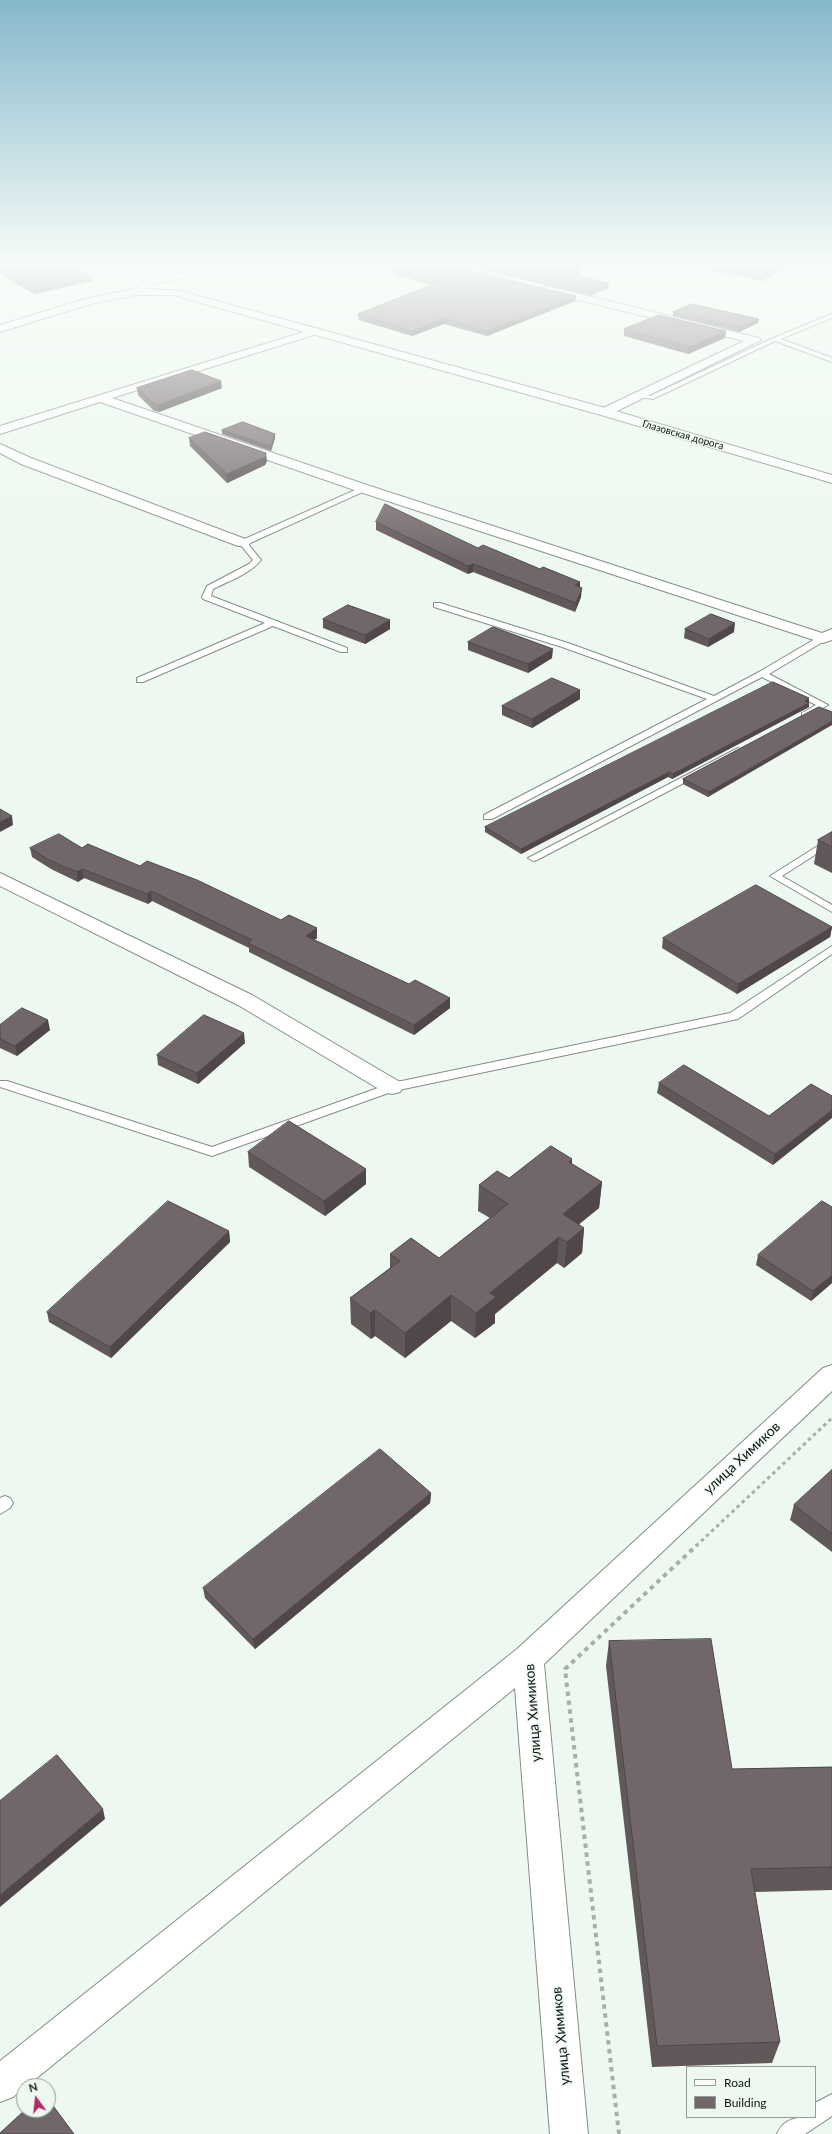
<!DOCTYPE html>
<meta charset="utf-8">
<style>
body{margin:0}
#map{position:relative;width:832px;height:2134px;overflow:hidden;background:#edf8f0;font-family:Lato,sans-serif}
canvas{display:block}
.legend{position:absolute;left:686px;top:2066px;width:130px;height:52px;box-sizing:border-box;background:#edf8f0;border:1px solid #959d97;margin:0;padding:5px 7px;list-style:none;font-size:12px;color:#111512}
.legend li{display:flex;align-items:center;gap:8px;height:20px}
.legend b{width:20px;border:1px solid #959d97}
.north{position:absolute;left:16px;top:2078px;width:40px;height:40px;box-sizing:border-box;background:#edf8f0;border:1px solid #959d97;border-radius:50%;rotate:345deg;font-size:11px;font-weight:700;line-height:16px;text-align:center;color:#111512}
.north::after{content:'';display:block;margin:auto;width:14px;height:18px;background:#b32865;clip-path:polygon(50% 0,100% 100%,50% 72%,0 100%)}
</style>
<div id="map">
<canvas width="832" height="2134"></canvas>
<ul class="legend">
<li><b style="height:5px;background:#fff"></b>Road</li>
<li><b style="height:11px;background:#716669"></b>Building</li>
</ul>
<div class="north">N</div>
</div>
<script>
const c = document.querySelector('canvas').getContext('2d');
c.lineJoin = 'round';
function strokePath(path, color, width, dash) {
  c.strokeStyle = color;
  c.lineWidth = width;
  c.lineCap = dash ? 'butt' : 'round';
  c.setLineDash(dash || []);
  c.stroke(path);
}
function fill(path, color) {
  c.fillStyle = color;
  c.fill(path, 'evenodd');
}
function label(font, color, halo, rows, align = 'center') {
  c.font = font + ' Lato,sans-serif';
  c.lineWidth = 3;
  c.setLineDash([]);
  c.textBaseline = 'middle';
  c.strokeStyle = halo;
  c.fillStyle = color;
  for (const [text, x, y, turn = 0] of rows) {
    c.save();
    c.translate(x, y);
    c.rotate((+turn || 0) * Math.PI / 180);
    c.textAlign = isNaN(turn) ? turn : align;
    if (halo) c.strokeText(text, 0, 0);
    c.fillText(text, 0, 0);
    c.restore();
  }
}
const pathFar1 = new Path2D(`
 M696,1546L832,1418`);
const path = new Path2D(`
 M619,2134L565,1669L697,1545`);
const lane = new Path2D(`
 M170,265H176L149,284H145V282Z
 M832,314V318L781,339L832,358V362L775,341L653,399L634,396L637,394L650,396L773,338Z
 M362,487L369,489L248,544L261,560C250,574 229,581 213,589L211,596L347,648V652H341L273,626L143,682H137V678L265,623L203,599L202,597L207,586L249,564L253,560L239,543L240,541Z
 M434,603H440L568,643L714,696L759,672L820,636H826V640L769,674L828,705L808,717H802V713L816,705L762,677L492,819H484V815L707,699L562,647L434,607Z
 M738,748L743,751L741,753L537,860L533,861L528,858Z
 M832,837V844L782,876L832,905V912L770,876Z
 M832,946V954L738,1019L394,1091L212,1156L0,1087V1081H7L212,1147L392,1083L730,1013Z
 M5,1496L10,1498L13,1503L10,1508L0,1514V1498Z
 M832,2094V2116L805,2134H777C784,2117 799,2117 815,2117V2103Z`);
const street = new Path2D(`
 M215,265H229L210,273L150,285L140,294H132L131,292L143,281Z
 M784,265H802L832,271V277L785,267Z
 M547,286L759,338L761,340L609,415H601L599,412L601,409L744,341L543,291L542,289L543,287Z
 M316,328L320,329L322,331L320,333L112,398L370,486L822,633L832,629V640L823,643L817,641L360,492L100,402L0,434V426Z
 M0,444L31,458L248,540L250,543L248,546H238L21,464L0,453Z
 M0,873L252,995L400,1082L403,1087L400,1092L392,1094L384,1092L238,1005L0,886Z
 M832,1365V1391L544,1664L588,2134H550L515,1688L27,2086H24V2088L13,2097L0,2102V2061L517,1649L823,1368Z`);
const secondary = new Path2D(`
 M136,289L177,290L609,409L832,475V483L601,415L173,295H136L94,303L0,332V325L88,298Z`);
const wall = new Path2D(`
 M0,265L93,281L34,294L0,274Z
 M461,265H582L579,276L609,283L608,288L590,296Z
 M685,265H785V268L762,281Z
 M394,270L576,296L575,301L487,336L444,324L412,336L359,320L358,314L433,285L394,275Z
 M673,312L758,323L739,332L673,316Z
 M624,329L725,338L688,354L624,336Z
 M137,388H222L159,412L154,411L138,395Z
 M222,430L275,434V438L271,451L222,434Z
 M189,438L267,461L265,465L227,483L190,446Z
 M376,522L478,548L581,597L575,612L473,572L468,574L376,530Z
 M323,619L390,620V629L365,644L323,628Z
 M685,629L734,632L708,647L684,638Z
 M468,642L552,658L528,673L468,650Z
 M580,690V699L532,728L502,715V706Z
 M809,702V707L672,779L668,777L521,854L485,832V827Z
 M819,707L708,797L683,784V779Z
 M832,832V873L814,864L818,840Z
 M30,848H82L140,866L317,938L314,940L409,984L450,998V1008L414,1035L249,952V948L152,901L148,904L84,878L78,882L51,869L32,857Z
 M832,927L830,937L737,994L662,948L663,938Z
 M0,1025L50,1030L17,1056L0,1048Z
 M245,1043L198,1084L158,1065L157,1055Z
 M659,1083L769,1116L811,1084L773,1165L657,1093Z
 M248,1152L366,1184L325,1216L249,1167Z
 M572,1159V1164L602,1182L599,1208L579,1224L584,1228L582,1253L564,1268L557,1263L495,1314V1323L475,1338L451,1321L405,1358L375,1336L371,1339L351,1324L350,1298L390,1268V1254L439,1258L490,1218L478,1211L479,1185L509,1178Z
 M229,1231L230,1242L111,1358L49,1322L47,1312Z
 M758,1255L832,1283L811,1301L756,1265Z
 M832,1470V1552L790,1520L794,1505Z
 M431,1493L430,1503L255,1649L205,1598L203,1588Z
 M609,1641L732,1769L832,1767V1890L755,1892L780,2042L772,2063L652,2067L606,1666Z`);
const shadedWall = new Path2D(`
 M581,265H582L578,282V276Z
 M783,265H785V268L762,281V275Z
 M93,278V281L34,294V290Z
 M609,283L608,288L590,296V290Z
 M576,296L575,301L487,336V331Z
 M444,318V324L412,336V331Z
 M759,319L758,323L739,332V328Z
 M726,331L725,338L688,354L689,347Z
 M221,381L222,388L159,412L158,405Z
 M275,434V438L271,451V447Z
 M266,453L267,461L265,465L227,483V474Z
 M473,564V572L468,574V566Z
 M580,582V590L575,585Z
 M582,588L581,597L575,612L576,603Z
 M390,620V629L365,644V635Z
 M735,623L734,632L708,647L709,639Z
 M553,649L552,658L528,673V664Z
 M580,690V699L532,728V719Z
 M809,698V707L672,779L673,774Z
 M832,721V725L708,797L709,792Z
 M669,772L668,777L521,854V849Z
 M12,816L13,825L0,832V822Z
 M82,869L84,878L78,882L77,872Z
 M151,891L152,901L148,904L147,894Z
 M832,927L830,937L737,994L738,984Z
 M317,928V938L306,946V936Z
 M450,998V1008L414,1035V1025Z
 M48,1020L50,1030L17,1056L15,1046Z
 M244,1033L245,1043L198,1084L197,1073Z
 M832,1110V1118L773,1165L775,1154Z
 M572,1159L570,1184L569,1162Z
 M366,1169V1184L325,1216L324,1201Z
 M602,1182L599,1208L561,1239L563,1214Z
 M584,1228L582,1253L564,1268L567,1242Z
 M229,1231L230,1242L111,1358L110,1347Z
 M559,1237L557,1263L495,1314V1323L475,1338L476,1313L490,1293Z
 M832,1275V1283L811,1301L813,1291Z
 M451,1295V1321L405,1358V1333Z
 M375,1310V1336L371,1339L370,1313Z
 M431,1493L430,1503L255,1649L253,1639Z
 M103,1809L105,1819L0,1907V1895Z`);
const building = new Path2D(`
 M0,265H70L93,278L34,290L0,271Z
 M407,265H447L576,296L487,331L444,318L412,331L358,314L441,281L394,270Z
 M483,265H581L578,276L609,283L590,290Z
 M711,265H783L762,275Z
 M692,304L759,319L739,328L673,312Z
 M659,315L726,331L689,347L624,329Z
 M192,370L221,381L158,405L153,403L137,388Z
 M243,422L275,434L271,447L222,430Z
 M205,432L266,453L265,457L227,474L189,438Z
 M385,504L478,548L483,545L540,569L543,567L580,582L575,585L582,588L576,603L473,564L468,566L376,522Z
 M348,605L390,620L365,635L323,619Z
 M711,614L735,623L709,639L685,629Z
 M493,627L553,649L528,664L468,642Z
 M552,678L580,690L532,719L502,706Z
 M773,682L809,698L805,701L809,703L673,774L669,772L521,849L485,827Z
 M819,707L832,712V721L709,792L683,779Z
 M0,809L12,816L0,822Z
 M832,832V847L818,840Z
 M59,834L82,848L88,844L140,866L147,861L197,880L281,920L289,915L317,928L306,936L409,984L415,980L450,998L414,1025L248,943L252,940L151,891L147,894L82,869L77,872L49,860L30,848Z
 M756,885L832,927L738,984L663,938Z
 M22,1008L48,1020L15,1046L0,1039V1025Z
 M204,1015L244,1033L197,1073L157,1055Z
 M684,1065L769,1116L811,1084L832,1096V1110L775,1154L659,1083Z
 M289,1121L366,1169L324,1201L248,1152Z
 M551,1146L572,1159L569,1162L602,1182L563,1214L584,1228L567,1242L559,1237L490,1293L496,1297L476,1313L451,1295L405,1333L375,1310L370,1313L350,1298L400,1261L390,1254L411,1238L439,1258L508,1204L479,1185L497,1171L509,1178Z
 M168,1201L229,1231L110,1347L47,1312Z
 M822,1201L832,1207V1275L813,1291L758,1255Z
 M380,1449L431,1493L253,1639L203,1588Z
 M832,1470V1534L794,1505Z
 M711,1639L732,1769L832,1767V1867L751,1869L780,2042L657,2046L609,1641Z
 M57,1755L103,1809L0,1895V1801Z
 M48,2099L74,2134H0V2133L25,2110H48Z`);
const farStreetnames = [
 ["Глазовская дорога",683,435,16]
];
const nearStreetnames = [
 ["улица Химиков",742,1458,-43],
 ["улица Химиков",533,1713,-94],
 ["улица Химиков",561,2036,-95]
];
strokePath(lane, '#848d86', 2);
strokePath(street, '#848d86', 2);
strokePath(secondary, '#848d86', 2);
strokePath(pathFar1, '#a6afa9', 3, [3.5, 3.5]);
strokePath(path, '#a6afa9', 4, [4.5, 4.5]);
fill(lane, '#fff');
fill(street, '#fff');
fill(secondary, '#fff');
fill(wall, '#61585a');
fill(shadedWall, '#4f474a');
fill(building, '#716669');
strokePath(building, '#4f474a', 1);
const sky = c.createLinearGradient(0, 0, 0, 563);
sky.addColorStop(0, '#85b8cb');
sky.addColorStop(0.47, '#f7fcf8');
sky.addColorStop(1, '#f7fcf800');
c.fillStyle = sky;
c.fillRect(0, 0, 832, 563);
label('10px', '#111512', '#edf8f0', farStreetnames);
label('14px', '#111512', '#edf8f0', nearStreetnames);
</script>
